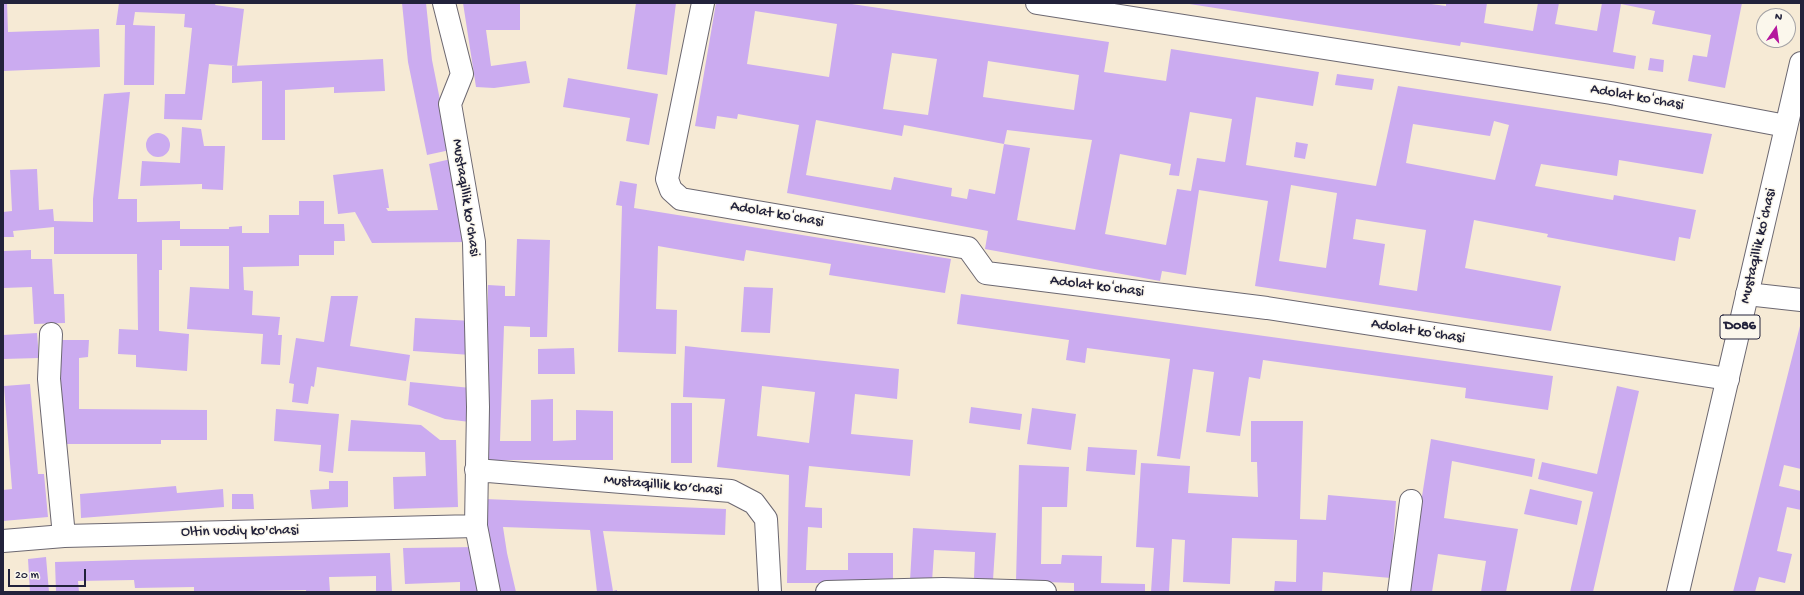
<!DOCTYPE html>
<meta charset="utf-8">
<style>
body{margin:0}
#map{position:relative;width:1804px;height:595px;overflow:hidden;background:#f6ead5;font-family:"Gochi Hand",sans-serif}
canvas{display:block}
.frame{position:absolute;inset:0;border:4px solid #22223b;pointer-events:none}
.north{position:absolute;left:1756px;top:8px;width:40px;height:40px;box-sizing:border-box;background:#fbf7ec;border:1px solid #a4a2a5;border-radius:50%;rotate:13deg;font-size:11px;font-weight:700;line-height:16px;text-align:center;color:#22223b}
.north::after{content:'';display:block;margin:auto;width:14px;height:18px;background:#b5179e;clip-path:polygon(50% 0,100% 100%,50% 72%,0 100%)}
.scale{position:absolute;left:8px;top:569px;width:78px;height:18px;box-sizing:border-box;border:2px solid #22223b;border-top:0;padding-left:5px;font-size:12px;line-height:14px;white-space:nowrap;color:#22223b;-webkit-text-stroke:3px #fbf7ec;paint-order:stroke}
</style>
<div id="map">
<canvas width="1804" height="595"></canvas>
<div class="frame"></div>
<div class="north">N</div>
<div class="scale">20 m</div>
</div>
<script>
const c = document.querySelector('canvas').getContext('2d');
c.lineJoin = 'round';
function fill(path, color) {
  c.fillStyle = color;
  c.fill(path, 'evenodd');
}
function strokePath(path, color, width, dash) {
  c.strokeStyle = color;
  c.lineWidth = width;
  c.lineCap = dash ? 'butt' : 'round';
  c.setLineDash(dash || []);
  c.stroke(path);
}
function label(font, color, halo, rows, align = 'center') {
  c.font = font + ' "Gochi Hand",sans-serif';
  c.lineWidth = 3;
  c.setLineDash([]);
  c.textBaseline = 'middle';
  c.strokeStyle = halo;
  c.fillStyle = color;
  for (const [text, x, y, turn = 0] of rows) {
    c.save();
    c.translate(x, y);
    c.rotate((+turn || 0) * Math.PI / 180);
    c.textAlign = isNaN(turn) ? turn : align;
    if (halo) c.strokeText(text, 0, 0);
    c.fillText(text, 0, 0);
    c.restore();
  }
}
const building = new Path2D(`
 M3,3H7L8,32L99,29L100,67L3,71Z
 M119,3H216L215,5L244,9L237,66L209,64L202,120L164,119L165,94H185L192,28L184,27L185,14L135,12L133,25L155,26L154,85H124L125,25H116Z
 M402,3H426L432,60L450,150L427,155L408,62Z
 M463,3H520V30H486L491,66L526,61L530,83L494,88L476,87Z
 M636,3H676L667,75L627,69Z
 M716,3H845L1109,42L1104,72L1166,81L1171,49L1319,72L1313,106L1256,97L1246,165L1376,186L1398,86L1712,134L1703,174L1619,160L1617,176L1541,164L1535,186L1613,200L1614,195L1696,210L1690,239L1679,237L1675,261L1547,237L1548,234L1474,220L1465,268L1561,286L1551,331L1255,286L1268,201L1199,190L1186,275L1162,271L1160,281L985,249L988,231L787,193L799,125L738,114L737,119L717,116L715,129L695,126ZM755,11L837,24L829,77L747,64ZM892,53L937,59L928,115L883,109ZM988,61L1079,75L1074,110L983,97ZM1190,112L1232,119L1225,162L1197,158L1191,191L1177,189L1166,245L1105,234L1120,154L1171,164L1169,175L1179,176ZM816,120L902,136L904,125L1004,144L1007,130L1092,140L1075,230L1017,220L1030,148L1004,144L995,194L969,189L967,199L951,196L952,188L894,177L891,190L806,175ZM1494,121L1509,125L1495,180L1406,163L1413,124L1490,136ZM1291,185L1337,193L1326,268L1279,261ZM1356,219L1426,230L1417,291L1379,285L1385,244L1353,239Z
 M1183,3H1424L1446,6V3H1487L1484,23L1533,31L1538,3H1559L1555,24L1597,31L1602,3H1742L1725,88L1688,81L1693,55L1707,57L1711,35L1652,24L1655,11L1621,4L1613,52L1636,56L1634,69L1461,42L1460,46Z
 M1650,58L1664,60L1663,72L1648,70Z
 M383,59L385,91L334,93V87L285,90V140H262V81L232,83V66Z
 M1337,74L1374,79L1372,90L1335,85Z
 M568,78L658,94L649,145L626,141L630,118L563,107Z
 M130,92L118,199H137V222L180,221V229H229V227L242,226V233H269V215H299V201H324V224H344L345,241H334V255H299V266L243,267L244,290L253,291L252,315L280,317L278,335H282L280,365L261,364L263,334L187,329L190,287L229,289V246H180V240H162V270H159V331L189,334L187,371L136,367V355L118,354L119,329L138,330L137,254H54V227L13,231L14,237H3V212L12,211L10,170L37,169L39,210L53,209L54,221L93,222V199L104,94Z
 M182,127L201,129L204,146H225L223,190L202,189V184L140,186L142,161L180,163Z
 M146 145a12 12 0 1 1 24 0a12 12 0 1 1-24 0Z
 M1296,142L1308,144L1305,159L1294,157Z
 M451,159L467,242L372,243L355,212L338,214L333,175L383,169L389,208H386L388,211L438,210L429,164Z
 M620,181L637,184L634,208L951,259L945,293L829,275L831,264L746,250L744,261L658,246L656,309L677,310L676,354L618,352L622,206L616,205Z
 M517,239L550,240L547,337H530V327L504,326L500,441H531V400L553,399V441L576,440V410L613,411V460H485L488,285L505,286V296H515Z
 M31,250V259H52L54,294H64L65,323L34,324L32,287L3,288V251Z
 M744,287L773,288L770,333L741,332Z
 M961,294L1553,376L1548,410L1465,398L1466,388L1263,360L1260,379L1249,377L1240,436L1206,432L1214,372L1193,369L1180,459L1157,456L1170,359L1087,348L1085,363L1066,360L1069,340L957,324Z
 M331,296H358L350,346L410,355L406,381L317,367L314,387L311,386L308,404L292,402L294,384L289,383L296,338L324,342Z
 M415,318L473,321L471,355L413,351Z
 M1800,326L1801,469L1784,465L1779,486L1801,491V510L1787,507L1777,551L1792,554L1785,583L1759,577L1755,592H1733Z
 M37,333L39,358L3,359V335Z
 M58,340H89L88,357L79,358V409L207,410V440H161V444H58Z
 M685,346L899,369L897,399L855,394L851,434L913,440L910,476L809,466L805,507L822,508V528L808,527L806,570H848V553H893V583H787L789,475L717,467L725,399L683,397ZM762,386L815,392L809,443L757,436Z
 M574,348L575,374H538V349Z
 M410,382L471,388L470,422L445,419L408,405Z
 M30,384L38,474H44L48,517L3,521V490L12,489L4,386Z
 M1617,386L1639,391L1593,592H1570L1593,492L1538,479L1542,462L1597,474Z
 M671,403H692V463H671Z
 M971,407L1022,414L1020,430L969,423Z
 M1032,408L1076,414L1071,450L1027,444Z
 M276,409L339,414L333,473L319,471L321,445L274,441Z
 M351,420L421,425L440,440H456L458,507L394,509L393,477L426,476L425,452L348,451Z
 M1251,421H1303L1300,519L1326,520L1328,495L1396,501L1391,578L1323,572L1322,592H1274L1275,581L1296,582L1297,540L1232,538L1230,584L1183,582L1185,540L1172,539L1169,592H1151L1154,548L1136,547L1141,463L1190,466L1188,493L1258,497L1257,462H1251Z
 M1431,439L1535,459L1532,477L1452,461L1444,518L1518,529L1506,592H1481L1486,561L1438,554L1432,592H1407Z
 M1088,447L1137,450L1135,475L1086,471Z
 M1019,465L1069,467L1067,507H1042L1041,564H1061L1062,555L1102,556L1101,583L1145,584V592H1074V583L1016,581Z
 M329,481H348V507L312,509L310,490L329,489Z
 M176,486L177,493L223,489L224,507L81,518L80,494Z
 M1530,489L1582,501L1577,525L1524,514Z
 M232,494H253L254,509H232Z
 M485,499L726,509L725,535L603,531L613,591L617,590V592H597L590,530L503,527L507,553L516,592H495L486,558Z
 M913,528L996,533L993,580L974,578L975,552L934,550L932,582L910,581Z
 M477,547L483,592H460V582L405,584L403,548Z
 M390,553L392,592H376V576L329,577L330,592H306V590L194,592V587L135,588L134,580L78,581L79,592H56L55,562Z
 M46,557L49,592H30L28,559Z`);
const street = new Path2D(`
 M444,3L462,74L450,104L474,242L478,407L476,526L489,592
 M703,3L667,179L671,190L681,199L968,248L986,273L1267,308L1728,379
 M1037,3L1611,93L1786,126
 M1747,294L1801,300
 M51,334L49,379L64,536
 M476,470L731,491L754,503L766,519L770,592
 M3,541L64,536L476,526
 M827,592L943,589L1045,592
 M1399,592L1411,501`);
const primary = new Path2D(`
 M1678,592L1801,63`);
const shields = [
 [1740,327,40]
];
const shieldNames = [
 ["D086",1740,327]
];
const streetNames = [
 ["Adolat koʻchasi",1637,98,10],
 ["Mustaqillik ko‘chasi",465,198,81],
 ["Adolat koʻchasi",777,215,10],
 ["Mustaqillik koʻchasi",1759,246,-77],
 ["Adolat koʻchasi",1097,287,7],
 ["Adolat koʻchasi",1418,332,9],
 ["Mustaqillik ko‘chasi",663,486,5],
 ["Oltin vodiy ko'chasi",240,532,-1]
];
fill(building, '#cbabf0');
strokePath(street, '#6c6871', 24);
strokePath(primary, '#6c6871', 24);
strokePath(street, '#fff', 22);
strokePath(primary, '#fff', 22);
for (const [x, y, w] of shields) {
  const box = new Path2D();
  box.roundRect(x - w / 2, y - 12, w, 24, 3);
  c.fillStyle = '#fbf7ec';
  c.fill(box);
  strokePath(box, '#22223b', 1);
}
label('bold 14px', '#22223b', null, shieldNames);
label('15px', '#22223b', '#fbf7ec', streetNames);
</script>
